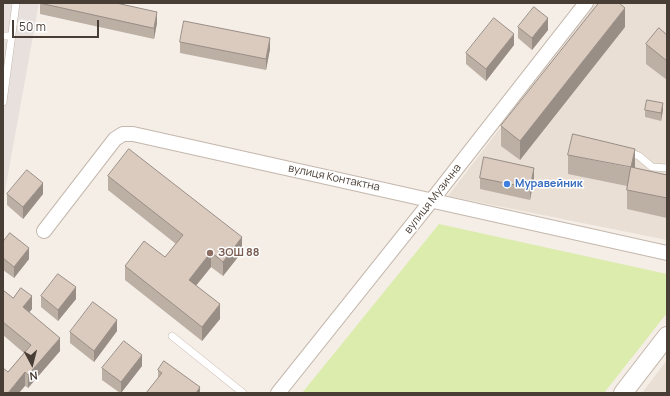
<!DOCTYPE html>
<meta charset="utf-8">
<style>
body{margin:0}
#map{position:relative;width:670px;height:396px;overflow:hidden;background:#f5eee7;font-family:Manrope,sans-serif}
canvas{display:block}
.frame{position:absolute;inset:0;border:4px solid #493e35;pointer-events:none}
.north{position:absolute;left:12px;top:344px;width:40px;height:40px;-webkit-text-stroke:3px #fff;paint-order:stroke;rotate:173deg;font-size:11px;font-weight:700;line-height:16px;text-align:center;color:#493e35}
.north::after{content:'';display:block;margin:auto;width:14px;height:18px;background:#493e35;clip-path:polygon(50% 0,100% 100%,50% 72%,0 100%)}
.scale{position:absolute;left:12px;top:20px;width:87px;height:18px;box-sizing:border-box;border:2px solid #493e35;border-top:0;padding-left:5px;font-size:12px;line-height:14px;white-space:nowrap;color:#493e35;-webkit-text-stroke:3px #fff;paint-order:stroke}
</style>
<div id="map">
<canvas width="670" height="396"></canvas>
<div class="frame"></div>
<div class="north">N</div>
<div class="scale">50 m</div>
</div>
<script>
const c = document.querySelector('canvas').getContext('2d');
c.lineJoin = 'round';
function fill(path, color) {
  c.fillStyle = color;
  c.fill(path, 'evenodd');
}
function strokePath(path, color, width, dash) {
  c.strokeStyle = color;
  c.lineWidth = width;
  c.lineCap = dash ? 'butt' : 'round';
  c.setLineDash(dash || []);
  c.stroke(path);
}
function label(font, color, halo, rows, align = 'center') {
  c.font = font + ' Manrope,sans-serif';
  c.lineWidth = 3;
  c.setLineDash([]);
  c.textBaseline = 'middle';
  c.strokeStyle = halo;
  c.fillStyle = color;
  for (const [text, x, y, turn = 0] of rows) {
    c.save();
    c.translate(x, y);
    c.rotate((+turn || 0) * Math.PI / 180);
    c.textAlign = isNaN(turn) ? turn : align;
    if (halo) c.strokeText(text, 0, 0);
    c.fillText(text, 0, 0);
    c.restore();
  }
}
const residential = new Path2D(`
 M596,3H667V240L448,196Z
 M667,360V393H642Z`);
const industrial = new Path2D(`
 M3,3H39L3,202Z`);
const green = new Path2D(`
 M439,224L667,274V313L604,393H302Z`);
const service = new Path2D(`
 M3,36H12
 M3,102L16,3
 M626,151L639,156L652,167L667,168
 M172,336L243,393`);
const minor = new Path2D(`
 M44,231L115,139L123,134H133L667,253
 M278,393L432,200L586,3`);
const tertiary = new Path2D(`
 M623,393L667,336`);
const wall = new Path2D(`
 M40,3L157,23L154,39L40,14Z
 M518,27L548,30L532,50L518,38Z
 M625,27L520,160L501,146V126Z
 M667,35V80L646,64V44Z
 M180,42L270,49L266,70L180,53Z
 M514,45L486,81L466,64V53Z
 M645,110H663L661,121L645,117Z
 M568,155L667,175V218L627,209V186L568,174Z
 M108,176L242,252L223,276L211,267L196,286L220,319L202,341L125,280V266L165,257L176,244L108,190Z
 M480,178L534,179L530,200L480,189Z
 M7,194H43L23,219L7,205Z
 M3,242L29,259L14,278L3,270Z
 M3,290L13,298L32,309L29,312L60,351L28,388L8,372L24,353L3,335Z
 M41,296L76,299L58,321L41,307Z
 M117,331L94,362L70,343V332Z
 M142,366L121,393H120L102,380V368Z
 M158,370L200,393L158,378Z`);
const shadedWall = new Path2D(`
 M625,8V27L520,160V141Z
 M157,12V23L154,39V28Z
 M548,18V30L532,50V38Z
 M514,34V45L486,81V69Z
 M270,38V49L266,70V59Z
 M663,103V110L661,121V113Z
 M635,149V168L631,167Z
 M534,168V179L530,200V188Z
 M43,183V194L23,219V207Z
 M242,237V252L223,276V262Z
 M29,248V259L14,278V267Z
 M211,252V267L189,294V280Z
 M76,287V299L58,321V310Z
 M32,296V309L23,320V307Z
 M220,304V319L202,341V327Z
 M117,320V331L94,362V351Z
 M60,338V351L28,388V375Z
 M142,355V366L121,393V382Z
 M25,372V386L19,393H8Z
 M200,387V393H196Z`);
const building = new Path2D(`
 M40,3H116L157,12L154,28Z
 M599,3H619L625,8L520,141L501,126Z
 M534,7L548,18L532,38L518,27Z
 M494,18L514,34L486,69L466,53Z
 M184,21L270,38L266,59L180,42Z
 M659,28L667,35V61L646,44Z
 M647,100L663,103L661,113L645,110Z
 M573,134L635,149L631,167L568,155Z
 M129,149L242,237L223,262L211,252L189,280L220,304L202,327L125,266L144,241L165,257L183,235L108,176Z
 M484,157L534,168L530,188L480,178Z
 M631,167L667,175V198L627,190Z
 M27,170L43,183L23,207L7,194Z
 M10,233L29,248L14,267L3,258V242Z
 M58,274L76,287L58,310L41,296Z
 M21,288L32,296L23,307L60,338L28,375L25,372L8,393H3V368L8,372L31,345L3,322V290L13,298Z
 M93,302L117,320L94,351L70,332Z
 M124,341L142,355L121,382L102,368Z
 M164,361L200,387L196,393H146L162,373L158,370Z`);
const markers = [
 [507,184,4,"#3f7fe0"],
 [210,253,4,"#8d6e63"]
];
const streetNames = [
 ["вулиця Контактна",334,178,12],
 ["вулиця Музична",433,199,-52]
];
const shopNames = [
 ["Муравейник",515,184]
];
const educationNames = [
 ["ЗОШ 88",218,253]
];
fill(residential, '#e9dfd5');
fill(industrial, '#e7e0dc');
fill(green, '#dbecad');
strokePath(service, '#c4b7ac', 8);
strokePath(minor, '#c4b7ac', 16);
strokePath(tertiary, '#c4b7ac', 20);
strokePath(service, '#fff', 7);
strokePath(minor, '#fff', 14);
strokePath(tertiary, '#fff', 18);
fill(wall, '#bcafa4');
fill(shadedWall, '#998e86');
fill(building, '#dbcbbf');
strokePath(building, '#998e86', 1);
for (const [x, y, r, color] of markers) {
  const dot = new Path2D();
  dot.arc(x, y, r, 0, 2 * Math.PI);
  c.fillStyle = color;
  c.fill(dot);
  strokePath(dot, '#fff', 1.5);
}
label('11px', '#493e35', '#fff', streetNames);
label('bold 11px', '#366cbe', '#fff', shopNames, 'left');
label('bold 11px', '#785e54', '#fff', educationNames, 'left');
</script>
